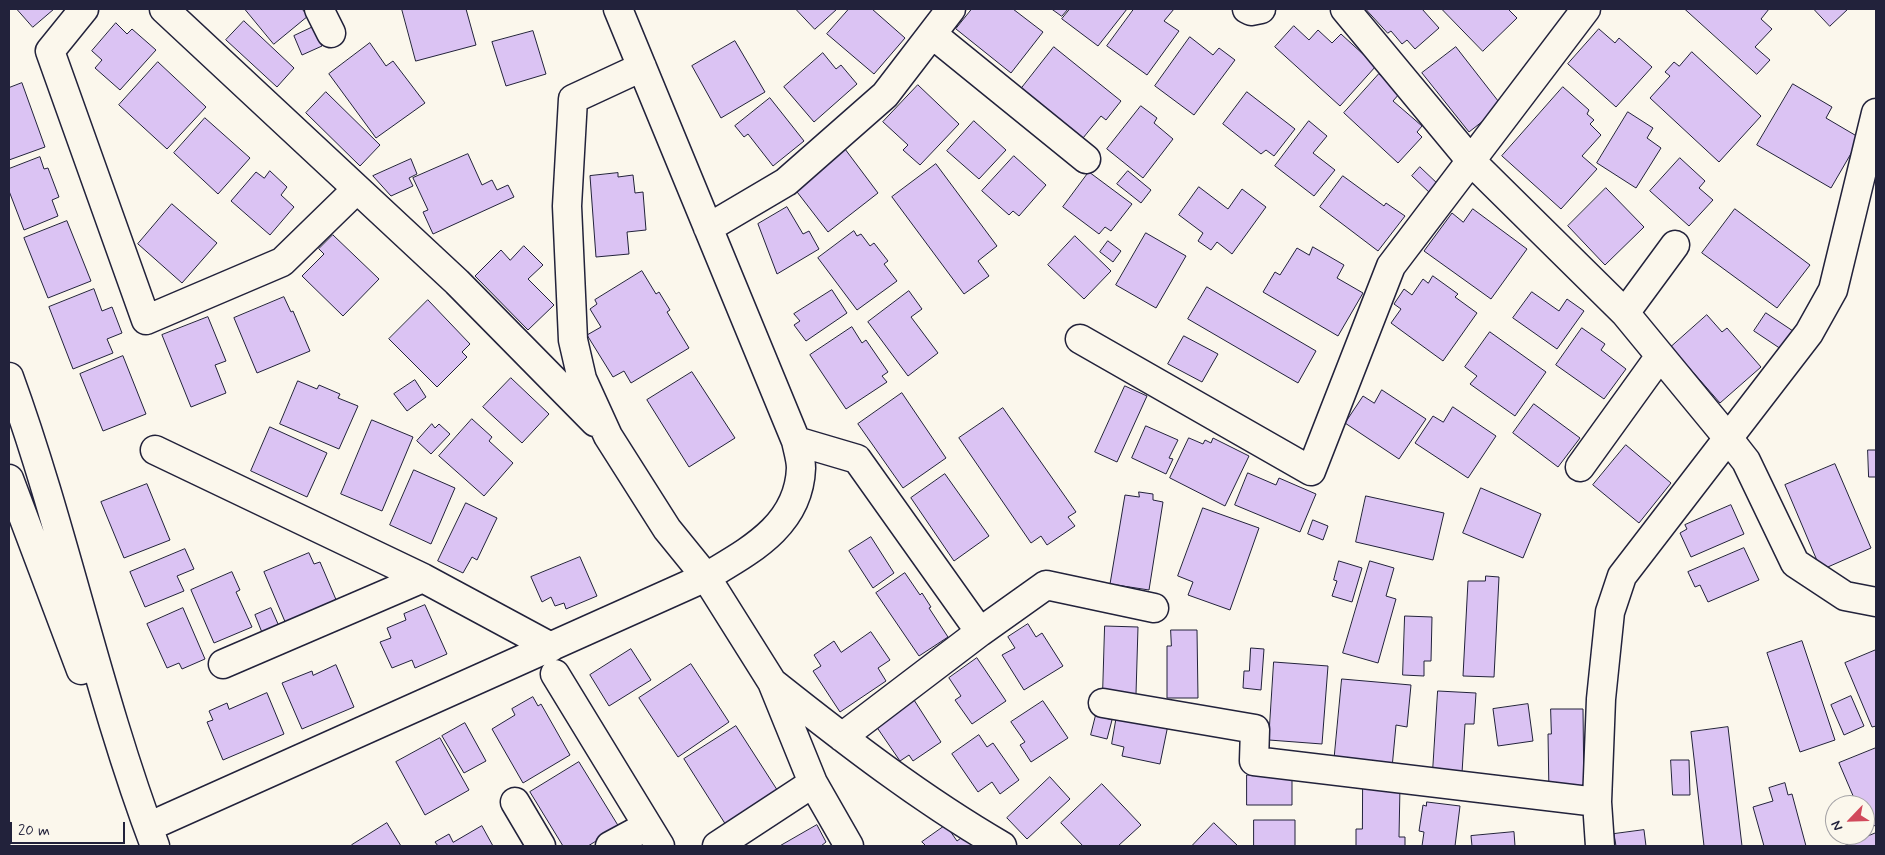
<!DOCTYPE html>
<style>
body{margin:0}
#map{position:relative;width:1885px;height:855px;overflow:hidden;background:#fbf7ec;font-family:Mynerve,sans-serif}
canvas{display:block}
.frame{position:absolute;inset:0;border:10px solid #22223b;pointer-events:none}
.north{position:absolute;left:1825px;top:795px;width:50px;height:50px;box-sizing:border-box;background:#fbf7ec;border:1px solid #a4a2a5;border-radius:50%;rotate:246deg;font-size:14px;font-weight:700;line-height:20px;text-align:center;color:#22223b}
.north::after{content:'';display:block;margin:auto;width:18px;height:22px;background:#d1495b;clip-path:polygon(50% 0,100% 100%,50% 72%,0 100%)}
.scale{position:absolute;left:10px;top:822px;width:115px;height:22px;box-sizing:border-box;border:2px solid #22223b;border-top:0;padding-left:6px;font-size:15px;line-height:18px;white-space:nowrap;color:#22223b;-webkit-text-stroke:4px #fbf7ec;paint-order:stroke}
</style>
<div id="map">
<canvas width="1885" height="855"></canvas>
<div class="frame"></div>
<div class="north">N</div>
<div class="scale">20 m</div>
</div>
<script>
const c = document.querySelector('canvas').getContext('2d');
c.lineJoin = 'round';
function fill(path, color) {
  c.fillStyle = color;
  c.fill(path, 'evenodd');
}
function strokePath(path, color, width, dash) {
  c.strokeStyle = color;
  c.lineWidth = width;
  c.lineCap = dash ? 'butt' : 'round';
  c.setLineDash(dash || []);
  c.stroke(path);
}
const building = new Path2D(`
 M17,9H54L33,27Z
 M245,9H302L308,16L274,44Z
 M402,9H466L476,45L416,61Z
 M796,9H837L815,29Z
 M849,9H872L905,38L874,74L827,34Z
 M972,9H1013L1043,32L1011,73L956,29Z
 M1052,9H1068L1062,16Z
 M1070,9H1127L1098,46L1062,19Z
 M1134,9H1174L1164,21L1179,31L1147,75L1107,46Z
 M1366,9H1422L1439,28L1415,49L1407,40L1402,44L1391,31L1388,33Z
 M1442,9H1508L1517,18L1483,51Z
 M1685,9H1769L1761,19L1772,29L1755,47L1770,60L1757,74Z
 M1814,9H1848L1830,26Z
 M244,21L294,68L277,87L226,40Z
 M116,23L127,34L132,29L156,50L120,90L95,68L102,60L92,51Z
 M1294,26L1309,40L1318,30L1332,43L1341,34L1376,66L1340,106L1275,47Z
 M313,27L322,46L302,55L294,36Z
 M1599,29L1615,43L1619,38L1652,67L1616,107L1568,64Z
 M533,31L546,74L506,86L492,42Z
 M1190,37L1213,55L1219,48L1235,60L1194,115L1155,86Z
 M735,41L765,92L721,118L692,66Z
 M370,43L386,66L393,61L425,103L376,138L329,74Z
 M1054,47L1121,101L1106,120L1101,116L1083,138L1021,89Z
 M1456,47L1502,106L1469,132L1422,73Z
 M1692,52L1761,116L1719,162L1650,98L1670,76L1665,72L1674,62L1679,66Z
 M823,53L836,69L841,65L857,84L814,122L784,87Z
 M158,62L206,107L167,149L119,105Z
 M1379,74L1400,93L1393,101L1422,126L1417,132L1422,137L1398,163L1344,113Z
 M22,83L45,147L9,160V88Z
 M1793,84L1832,107L1826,118L1860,138L1831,188L1757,145Z
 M918,85L959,124L920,165L903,150L908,145L883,122Z
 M1563,87L1589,110L1587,114L1594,120L1590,124L1601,135L1582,156L1597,169L1561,209L1502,156Z
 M326,92L380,145L360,166L306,113Z
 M1247,92L1295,129L1274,156L1266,150L1261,154L1223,124Z
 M770,98L804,141L773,166L748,134L744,137L735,126Z
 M1141,106L1157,118L1154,123L1173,139L1143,178L1107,149Z
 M1628,112L1653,128L1647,138L1661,148L1636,188L1597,163Z
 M205,118L250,158L218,194L174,153Z
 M974,121L1006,150L979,179L947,151Z
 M1309,121L1327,136L1313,153L1335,170L1314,196L1275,166Z
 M845,149L878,193L828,232L794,188Z
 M468,154L482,185L492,180L497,190L508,185L514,197L433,234L423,212L428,210L413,178Z
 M1014,156L1046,185L1019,216L1013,211L1009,215L982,191Z
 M40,157L44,169L48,168L59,197L52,200L58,216L24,230L9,191V169Z
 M1680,158L1705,181L1699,188L1713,200L1689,226L1650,191Z
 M411,159L417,174L409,178L413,186L391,196L373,176Z
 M936,164L997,246L978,261L989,276L964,294L892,197Z
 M1420,167L1439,185L1431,194L1412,176Z
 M270,171L287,187L281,195L294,207L270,235L231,201L256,172L264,178Z
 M1128,171L1151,190L1141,203L1117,184Z
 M1089,172L1132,204L1111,231L1105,227L1099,234L1063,207Z
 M618,173V177L633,175L635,193L643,192L646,230L627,232L629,254L596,257L590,176Z
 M1343,176L1384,206L1386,203L1405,216L1378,251L1320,207Z
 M1199,187L1228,209L1242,189L1266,207L1232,254L1217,242L1211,250L1198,241L1203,233L1179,215Z
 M1606,188L1644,227L1605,265L1568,226Z
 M172,204L217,243L182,283L138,244Z
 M787,207L803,234L809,231L819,249L777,274L758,224Z
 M1473,209L1527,249L1491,299L1424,251L1452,213L1463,222Z
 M1735,209L1810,265L1777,308L1702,253Z
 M67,221L91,281L48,298L24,238Z
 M854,231L857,236L861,234L870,246L874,243L888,261L884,264L897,281L857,310L818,258Z
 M1146,233L1186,256L1156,308L1116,285Z
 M333,235L379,279L343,316L302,276L324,254L319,249Z
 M1075,236L1111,271L1084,299L1048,265Z
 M1108,241L1121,251L1113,262L1100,252Z
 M524,246L543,265L528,279L554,305L528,330L475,276L501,250L510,260Z
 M1313,247L1344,265L1337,278L1363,293L1338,336L1263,292L1275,272L1280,275L1297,248L1309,255Z
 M642,271L656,294L659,292L670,310L667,312L689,348L631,383L624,371L613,377L587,335L601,327L590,309L597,304L595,300Z
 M1433,276L1458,294L1455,297L1477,313L1443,361L1391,323L1401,309L1394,304L1404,289L1412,295L1423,279L1428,283Z
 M1207,287L1316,351L1298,383L1188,319Z
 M94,289L102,311L112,307L122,333L107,339L113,353L73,369L49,307Z
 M832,290L847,313L806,341L794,325L800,321L794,314Z
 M909,291L922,309L911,317L938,353L908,376L868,322Z
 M1532,292L1559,311L1567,299L1584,311L1557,349L1513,318Z
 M284,297L291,312L293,311L310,351L257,373L234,318Z
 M428,300L470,344L462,352L467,357L437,387L389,339Z
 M1766,313L1793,331L1781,349L1754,331Z
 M1707,315L1722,332L1727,328L1761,367L1720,403L1671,347Z
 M208,317L226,361L215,365L226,393L191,407L162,335Z
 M852,327L862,343L866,340L888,372L882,376L887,382L846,409L810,355Z
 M1582,328L1605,344L1601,350L1626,369L1604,399L1556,365Z
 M1490,332L1546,372L1515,416L1470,384L1477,376L1465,367Z
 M1184,336L1218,354L1202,382L1168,364Z
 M123,356L146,414L103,431L80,374Z
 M692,372L735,438L689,467L647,400Z
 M511,378L549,414L522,443L483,407Z
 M415,380L426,397L407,411L394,394Z
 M298,381L317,389L319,385L340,394L338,398L358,406L339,449L280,424Z
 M1125,386L1147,396L1117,462L1095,452Z
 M1382,390L1426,419L1399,459L1345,423L1363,396L1374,403Z
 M902,393L946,458L903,488L858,424Z
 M1534,404L1580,438L1558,467L1513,433Z
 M1453,407L1496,436L1468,478L1415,443L1433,416L1443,422Z
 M1003,408L1076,512L1068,517L1075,526L1047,545L1041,536L1031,543L959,438Z
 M472,419L492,437L489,441L513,463L484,496L439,456Z
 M372,420L413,437L382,511L341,494Z
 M432,424L435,428L439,424L450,434L431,454L417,441Z
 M1146,426L1178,440L1169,458L1173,459L1166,474L1132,458Z
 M270,427L327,453L307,497L251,471Z
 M1189,438L1203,444L1205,440L1211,443L1213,438L1249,456L1225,506L1170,478Z
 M1626,445L1671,483L1639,523L1593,485Z
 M1868,450H1876V477H1869Z
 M1835,464L1871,548L1821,570L1785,485Z
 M414,470L455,488L431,544L390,525Z
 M1248,473L1276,485L1279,478L1316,494L1300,532L1235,505Z
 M945,474L989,536L954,561L911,498Z
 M147,484L170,540L124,558L101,502Z
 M1481,488L1541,514L1523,558L1463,533Z
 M1139,492L1153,494V500L1163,502L1149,590L1110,584L1125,495L1139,497Z
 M1366,496L1444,513L1433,560L1356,542Z
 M466,503L497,518L477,560L472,557L463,573L438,561Z
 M1731,505L1744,534L1691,557L1680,533L1687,529L1685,525Z
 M1203,508L1259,528L1230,610L1188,595L1193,582L1178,576Z
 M1313,520L1328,526L1323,540L1308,534Z
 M871,537L894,573L873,588L849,551Z
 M1744,548L1759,580L1708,602L1700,585L1695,587L1688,572Z
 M185,549L194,569L177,576L184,591L145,607L130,572Z
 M309,553L314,564L320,562L337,602L286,624L264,572Z
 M580,557L597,596L566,609L564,603L555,606L551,597L542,602L531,577Z
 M1339,561L1362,568L1352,602L1332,596L1337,581L1334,580Z
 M1370,561L1394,568L1386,596L1396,599L1378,663L1343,653Z
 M232,572L240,590L236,592L252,627L214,643L191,590Z
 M905,573L920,595L922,593L931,607L929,608L948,637L919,656L876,593Z
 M1486,576L1499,577L1494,677L1463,676L1468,581H1485Z
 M425,605L447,654L415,668L412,660L392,668L380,642L391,638L387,628L406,620L404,614Z
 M183,608L205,659L182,669L179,663L167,668L147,624Z
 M271,608L282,633L265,640L255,615Z
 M1405,616L1432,617L1431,661H1424V676L1403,675Z
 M1028,624L1036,637L1042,633L1063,666L1024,690L1002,655L1015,648L1008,637Z
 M1105,626L1138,627L1136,694L1103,693Z
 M1171,630H1197L1198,698H1167V646H1171Z
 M871,632L890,660L878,668L886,681L840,712L813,671L821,666L814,655L834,641L841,652Z
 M1802,641L1835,740L1800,752L1767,653Z
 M1251,648L1264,649L1261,690L1243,688L1244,671H1249Z
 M631,649L651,680L609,706L590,675Z
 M1876,650V726L1872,727L1845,663Z
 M977,658L1006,701L972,724L955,700L961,696L949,678Z
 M1274,662L1328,666L1322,744L1269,740Z
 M691,664L729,722L678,757L639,698Z
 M336,665L354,707L302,729L282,683L312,671L313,675Z
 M1342,679L1411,685L1407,727L1396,725L1392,768L1334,763Z
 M1438,691L1476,693L1474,724H1465L1462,773L1433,771Z
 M267,693L284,734L223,760L207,722L213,720L209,711L227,703L229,709Z
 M1851,696L1864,726L1844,735L1831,705Z
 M533,697L538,706L541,704L570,755L523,783L492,729L515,715L512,709Z
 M914,700L941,742L913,761L909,755L900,761L876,726Z
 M1043,701L1068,738L1031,762L1020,745L1025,742L1011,722Z
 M1528,704L1533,741L1498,746L1493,709Z
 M1551,709H1583L1584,795H1549L1548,734H1551Z
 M1096,715L1112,720L1107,739L1091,735Z
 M1117,715L1168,725L1160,764L1122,756L1124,747L1112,744Z
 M465,723L486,761L464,773L442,736Z
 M736,726L783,799L731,833L684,759Z
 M1728,727L1742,846H1704L1691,732Z
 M979,735L987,747L993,743L1019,780L1000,794L992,782L978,792L952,754Z
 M440,738L469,790L425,815L396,762Z
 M1876,748V825L1867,829L1865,823V805H1857L1839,763Z
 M1671,760H1689L1690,795H1673Z
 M579,762L619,827L588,846H563L530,792Z
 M1247,775H1292V805H1247Z
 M1050,777L1070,799L1027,839L1007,818Z
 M1785,783L1788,795L1792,794L1806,846H1764L1753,807L1773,801L1769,788Z
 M1102,784L1141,825L1118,846H1083L1061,823Z
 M1363,786H1400L1399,837H1405V846H1356V829H1362Z
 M1427,802L1460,806L1455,846H1422L1424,832L1419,831L1423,805L1426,806Z
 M1254,820H1295V846H1254Z
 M387,823L401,846H353L352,845Z
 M1214,823L1238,846H1192Z
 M817,825L826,842L821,846H780Z
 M946,825L957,841L965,835L973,846H926L922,842Z
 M482,826L493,846H438L435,842L449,834L453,842Z
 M1644,830L1646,846H1616L1614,834Z
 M1514,832L1515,846H1472L1471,836Z
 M1876,833V846H1844Z`);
const path = new Path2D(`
 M9,845L10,846`);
const minor = new Path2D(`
 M84,9L50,51L146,320L282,262L357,189
 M164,9L457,282L595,422
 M319,9L331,33
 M1247,9L1251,11L1261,9
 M1345,9L1472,162L1625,313L1728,438L1746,461L1795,563L1845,596L1876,602
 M932,34L1086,159
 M642,67L573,99L567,206L573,340L582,379L608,436L667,529L706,577L772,682L813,783L849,846
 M708,228L786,182L885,95L951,9
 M1625,313L1675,245
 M1080,339L1311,471L1391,266L1586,9
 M9,377C65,531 97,693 155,846
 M796,441L857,459L980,632
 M155,450L423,578L551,647
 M1580,467L1660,356
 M9,479L81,670
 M223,664L423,578
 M555,674L660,846
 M773,683C846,741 921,799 1002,846
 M1103,703L1255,729L1254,761L1597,802
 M842,737L980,632L1046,585L1154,608
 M515,802L541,846
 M148,827L706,577C749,551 799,526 801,468C801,460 798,450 796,441L618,9
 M610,846L647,826
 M717,846L813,783
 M1600,846L1597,802L1601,699L1610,612L1622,576L1809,333L1833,290L1876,113`);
fill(building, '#dbc3f3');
strokePath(building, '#22223b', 1);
strokePath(minor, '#22223b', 31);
strokePath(path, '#22223b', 3, [1, 4]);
strokePath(minor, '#fbf7ec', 28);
</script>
